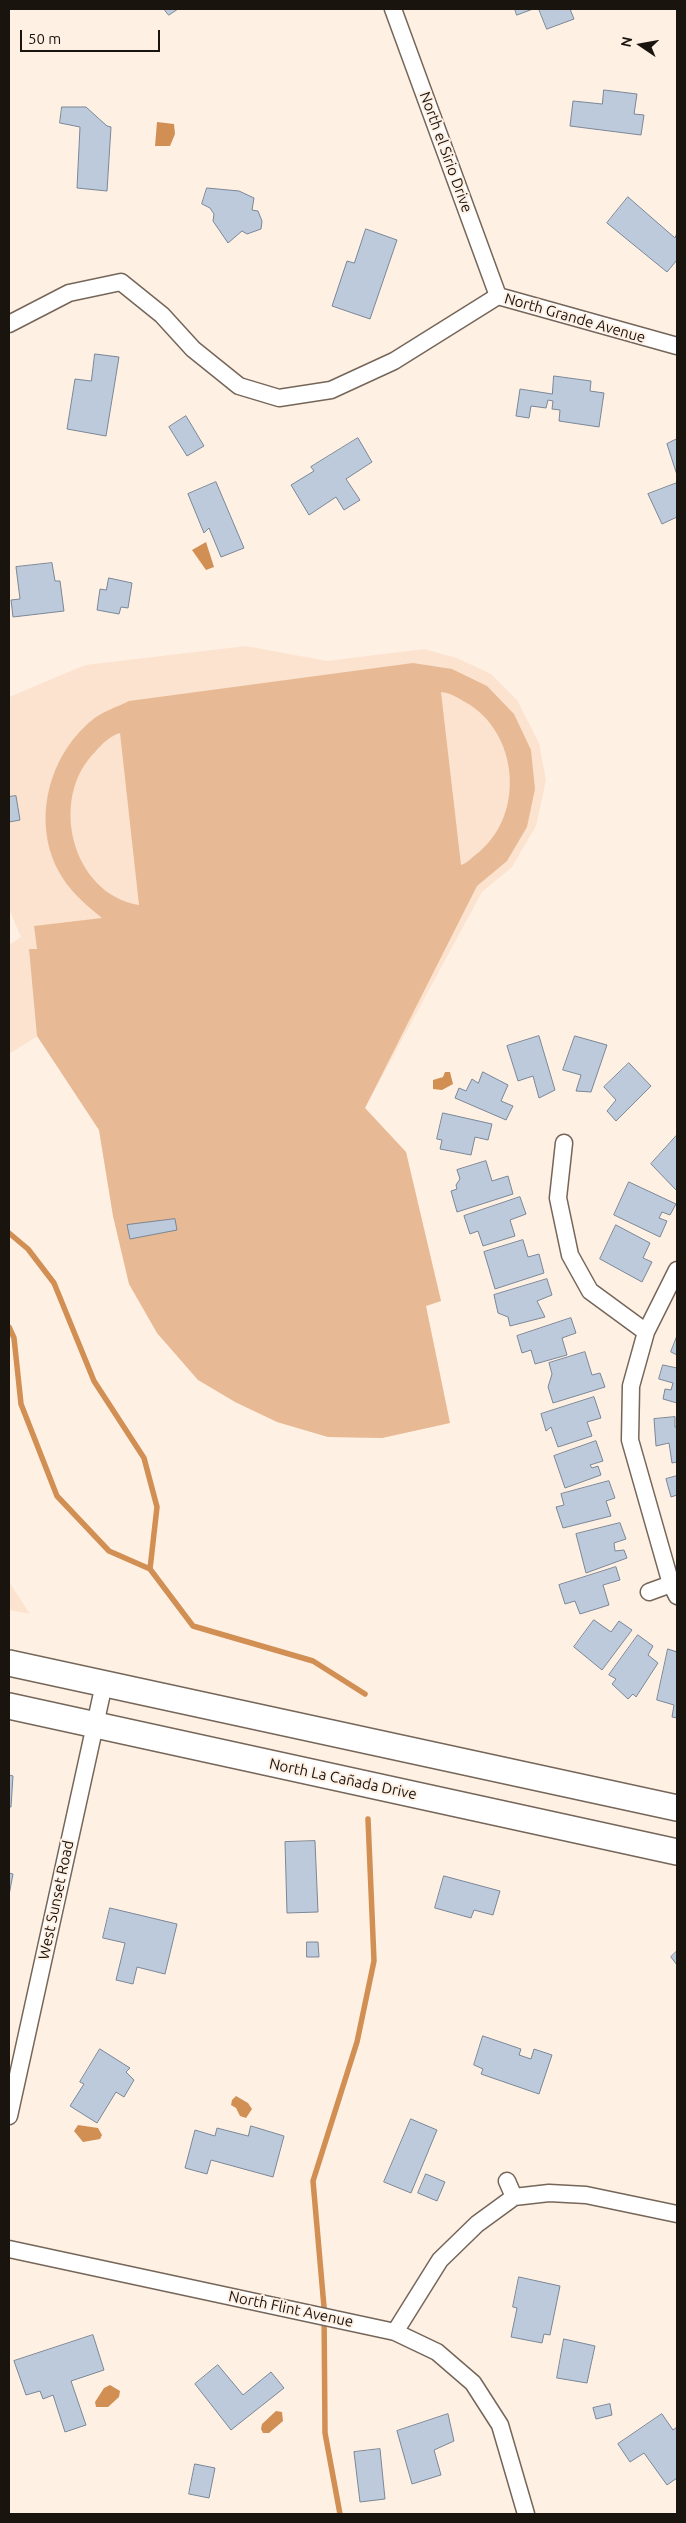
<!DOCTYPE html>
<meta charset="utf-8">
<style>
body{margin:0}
#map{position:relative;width:686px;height:2523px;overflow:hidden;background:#fff0e4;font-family:Ubuntu,sans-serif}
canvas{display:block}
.frame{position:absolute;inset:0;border:10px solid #1a140f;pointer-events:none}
.north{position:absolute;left:616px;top:20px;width:50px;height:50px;-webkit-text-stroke:4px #fff0e4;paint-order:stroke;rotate:282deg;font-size:14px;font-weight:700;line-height:20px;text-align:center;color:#1a140f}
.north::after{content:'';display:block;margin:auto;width:18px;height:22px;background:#1a140f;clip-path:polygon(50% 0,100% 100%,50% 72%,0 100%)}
.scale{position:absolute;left:20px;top:30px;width:140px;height:22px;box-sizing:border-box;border:2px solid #1a140f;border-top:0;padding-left:6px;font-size:15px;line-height:18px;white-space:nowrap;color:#1a140f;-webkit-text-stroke:4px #fff0e4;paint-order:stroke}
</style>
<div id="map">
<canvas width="686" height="2523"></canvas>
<div class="frame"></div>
<div class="north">N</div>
<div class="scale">50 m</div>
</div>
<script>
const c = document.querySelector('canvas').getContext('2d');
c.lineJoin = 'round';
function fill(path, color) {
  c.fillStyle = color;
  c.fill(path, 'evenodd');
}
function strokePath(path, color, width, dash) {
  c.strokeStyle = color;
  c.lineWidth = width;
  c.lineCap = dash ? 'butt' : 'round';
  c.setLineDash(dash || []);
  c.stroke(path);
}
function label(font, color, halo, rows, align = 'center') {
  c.font = font + ' Ubuntu,sans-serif';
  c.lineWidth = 4;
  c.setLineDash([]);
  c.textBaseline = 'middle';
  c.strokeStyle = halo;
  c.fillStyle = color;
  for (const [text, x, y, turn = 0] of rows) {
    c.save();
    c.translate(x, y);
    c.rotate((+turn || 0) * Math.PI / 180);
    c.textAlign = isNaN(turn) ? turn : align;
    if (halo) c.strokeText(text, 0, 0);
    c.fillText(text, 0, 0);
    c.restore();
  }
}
const built = new Path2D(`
 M246,646L327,661L424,649L457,658L491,674L517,700L539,743L546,780L536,826L512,867L482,892L365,1108L406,1152L441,1301L426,1306L450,1423L382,1438L328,1437L277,1422L198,1380L157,1333L129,1284L113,1216L99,1130L38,1036L9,1054V945L21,937L9,909V697L85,665Z
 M9,1582L30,1614L9,1610Z`);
const green = new Path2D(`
 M413,663L452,669L487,686L514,714L531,750L535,789L527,827L507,861L477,886L365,1108L406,1152L441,1301L426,1306L450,1423L382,1438L328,1437L277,1422L235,1402L198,1380L157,1333L129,1284L113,1216L99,1130L37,1036L29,949H37L34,926L102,918C85,904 68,890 58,870C32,820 49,756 91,721C101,712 117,707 129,701ZM441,692C450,693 457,697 465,702C518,731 526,813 479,852C473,856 468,863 461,865ZM120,733L139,905C71,894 48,797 96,751C103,743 110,736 120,733Z`);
const water = new Path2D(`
 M157,122L174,124L175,134L170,146H155Z
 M206,542L214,567L206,570L192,550Z
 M445,1072H450L453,1084L442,1090L433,1089V1080L443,1077Z
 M236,2096L248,2103L252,2109L246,2118L240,2116L236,2108L231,2105L232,2100Z
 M78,2125L98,2128L102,2135L100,2139L83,2142L74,2131Z
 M110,2385L120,2391L119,2397L108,2407H96L95,2402L104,2388Z
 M276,2411L282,2412L283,2421L269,2433H263L261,2429L262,2424Z`);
const stream = new Path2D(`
 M9,1233L28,1249L54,1283L94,1381L144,1458L157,1507L150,1569
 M9,1327L14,1338L21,1404L57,1496L109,1551L150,1569L193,1626L313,1661L365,1694
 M340,2514L325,2433L324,2307L313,2181L357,2042L374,1961L368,1819`);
const building = new Path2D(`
 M164,9H178L169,15Z
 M515,9H533L517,15Z
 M539,9H570L574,19L547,29Z
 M604,90L637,94L634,114L644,115L641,135L570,126L573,101L602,104Z
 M62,107H86L107,126L111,127L107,191L77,188L80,127L60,123Z
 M207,188L239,191L254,198L252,210L258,211L262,221L261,229L247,234L242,231L228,243L213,221L214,214L210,208L202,204Z
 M628,197L675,238L677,233V260L667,272L607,223Z
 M366,229L397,240L370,319L332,306L347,261L354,263Z
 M95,354L119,357L106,436L67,429L75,379L91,381Z
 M554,376L591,381L590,391L604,393L599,427L559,421L560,410L552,409L553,401L548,400L546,408L531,406L529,418L516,416L520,389L552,394Z
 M186,416L204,446L187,456L169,427Z
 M358,438L372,462L346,479L360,500L344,510L336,497L309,515L291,485L314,471L311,467Z
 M677,439V475L667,444Z
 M216,482L244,548L221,557L209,528L204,533L188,494Z
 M677,483V517L662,524L648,494Z
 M52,563L55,581H60L64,611L13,617L11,600L20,599L16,567Z
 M109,578L132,583L128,608L121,607L119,614L97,610L100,589L106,590Z
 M16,796L20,820L9,822V797Z
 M539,1036L555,1090L539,1098L533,1076L518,1081L507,1046Z
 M575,1036L607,1045L591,1092L576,1091L581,1075L563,1070Z
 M629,1063L651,1086L616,1121L607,1111L616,1100L604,1087Z
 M483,1072L508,1085L501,1101L513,1106L506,1120L455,1098L459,1088L466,1091L472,1079L478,1083Z
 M443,1113L492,1124L488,1140L475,1137L471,1155L440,1149L442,1140L437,1139Z
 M677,1135V1191L651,1164Z
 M486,1161L492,1181L508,1176L513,1194L457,1212L451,1191L457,1189L456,1185L460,1179L457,1170Z
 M629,1182L676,1204L670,1215L662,1212L659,1218L667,1221L660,1237L614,1215Z
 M520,1197L526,1214L510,1220L515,1236L483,1246L478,1231L470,1234L464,1216Z
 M175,1219L177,1230L130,1239L127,1225Z
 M616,1225L650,1243L643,1258L652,1262L642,1282L600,1259Z
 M523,1240L528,1257L539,1254L544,1273L495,1289L484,1252Z
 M547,1279L552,1295L537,1301L545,1317L510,1326L508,1317L498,1313L494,1295Z
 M571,1318L576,1333L562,1338L567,1355L535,1364L531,1350L522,1353L517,1336Z
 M677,1336V1355L671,1352Z
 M585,1352L592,1375L600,1373L605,1387L553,1403L548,1387L552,1374L549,1363Z
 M663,1365L677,1368V1403L663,1399L665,1389L671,1390L673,1383L659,1379Z
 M594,1397L601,1418L587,1422L592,1436L558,1447L551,1427L546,1431L541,1414Z
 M675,1417V1427H677V1462L672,1463L669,1443L656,1446L654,1419Z
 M596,1441L603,1461L590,1465L592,1468L598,1466L601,1475L565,1488L554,1456Z
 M677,1476V1495L671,1497L666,1479Z
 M609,1481L615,1498L606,1501L611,1516L563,1528L556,1507L564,1505L561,1494Z
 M620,1523L626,1539L614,1543L615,1551L624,1550L627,1558L586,1573L576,1534Z
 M616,1567L620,1580L603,1585L609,1605L580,1614L575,1601L565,1604L559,1585Z
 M594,1620L611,1632L619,1621L632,1630L602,1670L574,1647Z
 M638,1635L653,1646L648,1655L658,1663L636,1697L633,1694L628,1699L612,1684L616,1679L609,1675Z
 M668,1649L677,1652V1718L672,1717L674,1705L657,1700Z
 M9,1775L13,1776L11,1807H9Z
 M315,1841L318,1912L287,1913L285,1842Z
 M9,1873L13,1874L9,1895Z
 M444,1876L500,1891L493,1915L474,1910L471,1918L435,1908Z
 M110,1908L177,1924L165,1974L137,1967L133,1984L116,1980L125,1943L103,1938Z
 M307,1942H318L319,1957H307Z
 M677,1951V1965L671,1957Z
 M483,2036L521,2049L519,2055L531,2059L534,2049L552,2055L539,2094L481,2074L483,2069L474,2065Z
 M100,2049L130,2068L126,2072L134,2080L124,2097L116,2092L97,2123L70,2106L84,2084L80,2082Z
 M411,2119L437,2130L411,2193L384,2182Z
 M251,2126L284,2136L273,2177L211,2160L207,2174L185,2168L195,2130L215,2136L217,2128L248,2136Z
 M426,2174L445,2182L437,2201L418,2193Z
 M519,2277L560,2286L550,2335L544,2334L542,2343L511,2337L517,2308L513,2307Z
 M93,2335L104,2370L71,2381L86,2425L65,2432L53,2395L43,2399L40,2391L26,2395L14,2361Z
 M564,2339L595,2346L587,2383L557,2378Z
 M218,2365L243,2395L271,2372L284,2388L231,2430L195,2384Z
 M610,2404L612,2415L596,2419L593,2408Z
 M448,2414L454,2441L434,2450L441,2475L412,2484L397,2431Z
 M662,2414L673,2430L677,2427V2478L667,2485L644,2453L630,2462L618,2444Z
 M380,2449L385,2499L360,2502L354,2452Z
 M195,2464L215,2468L209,2498L189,2494Z`);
const street = new Path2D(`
 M393,9L498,296
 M9,324L69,293L121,282L162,315L193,349L239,386L279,398L331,390L394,361L498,296L677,346
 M564,1143L558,1198L570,1255L590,1291L646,1332
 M677,1270L646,1332L631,1386L630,1440L671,1584L677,1596
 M649,1592L671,1584
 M9,2116L104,1684
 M507,2181L514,2197
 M9,2249L395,2332L440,2260L477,2224L514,2197L549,2193L586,2195L677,2214
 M395,2332L437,2352L473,2383L500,2425L526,2514`);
const primary = new Path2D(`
 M9,1663L677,1808
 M9,1706L677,1852`);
const streetNames = [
 ["North el Sirio Drive",446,152,70],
 ["North Grande Avenue",575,318,16],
 ["North La Cañada Drive",343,1779,12],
 ["West Sunset Road",56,1900,-78],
 ["North Flint Avenue",291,2309,12]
];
fill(built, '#fce3cf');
fill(green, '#e7ba95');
fill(water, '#d18f54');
strokePath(stream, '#d18f54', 5.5);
fill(building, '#bdcadb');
strokePath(building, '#7a8797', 1);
strokePath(street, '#756659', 19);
strokePath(primary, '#756659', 28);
strokePath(street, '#fff', 16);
strokePath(primary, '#fff', 25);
label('15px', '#1a140f', '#fff0e4', streetNames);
</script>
